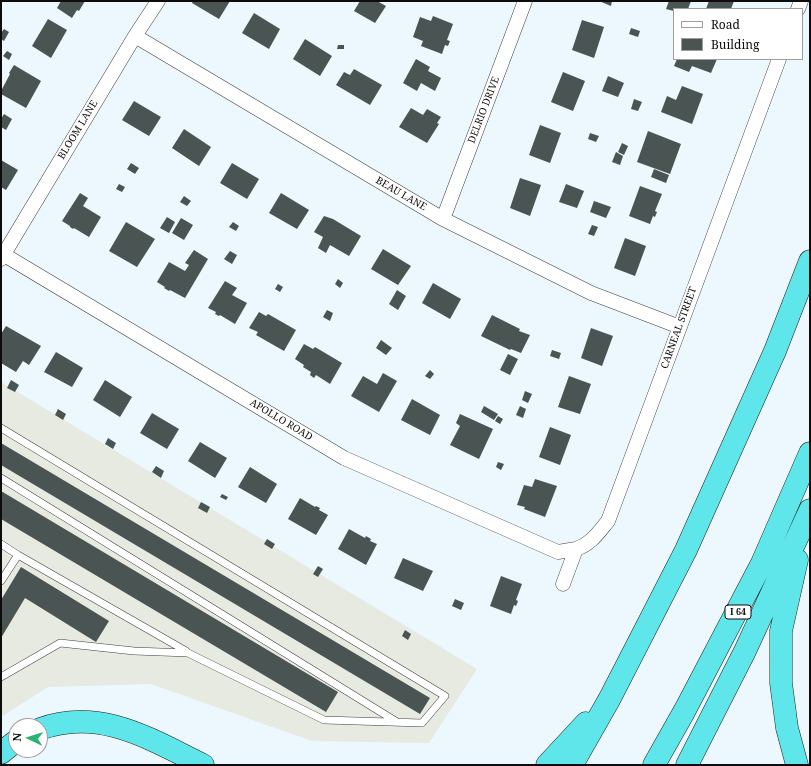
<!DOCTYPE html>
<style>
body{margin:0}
#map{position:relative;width:811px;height:766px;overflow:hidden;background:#ecf7fe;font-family:"Noto Serif",serif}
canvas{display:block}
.frame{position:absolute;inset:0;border:2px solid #0c0c0c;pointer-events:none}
.legend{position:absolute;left:673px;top:8px;width:130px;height:52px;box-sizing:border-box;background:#fff;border:1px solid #9e9e9e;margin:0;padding:5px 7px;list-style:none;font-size:12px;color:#0c0c0c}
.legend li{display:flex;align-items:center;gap:8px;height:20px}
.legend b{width:20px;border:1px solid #9e9e9e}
.north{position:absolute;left:8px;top:718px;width:40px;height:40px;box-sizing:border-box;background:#fff;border:1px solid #9e9e9e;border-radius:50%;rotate:274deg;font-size:11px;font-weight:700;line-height:16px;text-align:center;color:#0c0c0c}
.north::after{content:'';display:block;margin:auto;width:14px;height:18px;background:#2eb273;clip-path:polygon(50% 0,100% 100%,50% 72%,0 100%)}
</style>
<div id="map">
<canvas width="811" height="766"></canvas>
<div class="frame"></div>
<ul class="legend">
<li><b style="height:5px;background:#fff"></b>Road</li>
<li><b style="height:11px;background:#495453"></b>Building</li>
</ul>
<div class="north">N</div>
</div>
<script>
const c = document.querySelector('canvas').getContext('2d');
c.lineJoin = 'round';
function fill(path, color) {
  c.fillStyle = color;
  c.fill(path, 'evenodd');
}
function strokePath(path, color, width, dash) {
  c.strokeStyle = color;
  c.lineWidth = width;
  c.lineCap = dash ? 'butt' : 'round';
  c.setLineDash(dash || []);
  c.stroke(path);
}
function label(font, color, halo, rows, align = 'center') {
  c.font = font + ' "Noto Serif",serif';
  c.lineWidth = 4;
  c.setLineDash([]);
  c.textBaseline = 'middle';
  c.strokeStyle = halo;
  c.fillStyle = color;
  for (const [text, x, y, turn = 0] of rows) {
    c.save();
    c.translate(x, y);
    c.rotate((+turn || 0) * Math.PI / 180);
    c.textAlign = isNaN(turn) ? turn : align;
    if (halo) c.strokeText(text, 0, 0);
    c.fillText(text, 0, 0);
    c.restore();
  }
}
const industrial = new Path2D(`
 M1,382L477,669L429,743L312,741L151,684L48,687L1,717Z`);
const building = new Path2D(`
 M61,1H85L79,11L77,10L72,18L57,8Z
 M193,1H230L219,19L192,3Z
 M360,1H377L386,6L375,23L354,11Z
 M599,1H612L611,6Z
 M669,1H691L688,9H674V11L666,9Z
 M709,1H734L731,9H706Z
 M254,13L280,29L269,49L242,33Z
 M433,16L453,24L447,40L450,41L448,46L445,45L442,54L421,46L423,41L413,37L420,17L431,21Z
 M48,19L67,30L51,58L32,46Z
 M582,20L604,27L594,58L572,50Z
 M631,28L640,31L638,37L629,34Z
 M4,29L9,32L4,41L1,39V33Z
 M305,39L332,56L320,76L293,59Z
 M338,45H344V49H337Z
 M7,51L12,54L9,60L3,56Z
 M416,59L430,67L428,71L441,78L435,91L421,83L417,91L403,83Z
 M677,59H717L711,73L692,66L689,72L674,66Z
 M14,65L41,81L26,108L1,94V91L10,74L9,73Z
 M354,69L382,85L370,105L336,85L344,72L350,75Z
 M563,72L585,81L573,111L551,102Z
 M608,76L624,83L618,97L602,91Z
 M682,86L703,94L692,124L661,112L667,96L676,100Z
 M634,99L642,102L638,111L631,109Z
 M134,101L161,117L149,136L122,120Z
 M411,108L423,115L427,109L441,117L437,123L439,124L427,143L399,127Z
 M4,114L12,119L6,130L1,127V119Z
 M540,125L561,133L550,163L529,155Z
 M184,129L211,147L199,166L172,148Z
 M648,131L681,144L670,174L637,162Z
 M590,133L599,136L596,142L588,139Z
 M622,143L628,146L624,155L618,152Z
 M616,152L623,156L620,165L612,162Z
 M1,160L18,170L6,190L1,187Z
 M131,163L139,168L135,174L127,169Z
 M232,163L259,179L247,199L220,183Z
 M654,169L669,175L666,183L651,177Z
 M520,178L541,185L530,216L510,208Z
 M119,184L125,187L122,192L116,189Z
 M566,184L584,191L577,208L559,202Z
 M640,186L662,194L655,211L657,212L655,217L653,216L650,224L629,216Z
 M80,193L88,198L83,206L101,217L89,237L74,228L73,229L70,227V226L62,221Z
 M281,193L309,210L297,229L269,213Z
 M184,196L191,201L187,206L180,202Z
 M594,201L611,207L606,218L590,212Z
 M324,216L333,219L361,236L349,256L330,245L326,253L318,248L323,237L314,232Z
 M167,217L175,222L169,233L160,228Z
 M181,218L193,225L184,240L172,233Z
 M126,222L155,239L137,267L109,251Z
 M233,222L239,226L236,231L229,227Z
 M592,225L598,227L594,236L588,234Z
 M625,238L646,246L635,276L614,268Z
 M383,249L411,266L398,285L371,269Z
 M194,250L208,259L185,298L170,290L169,291L164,288L165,287L157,282L169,262L185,271L189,265L185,263Z
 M230,251L237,255L232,264L224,259Z
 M338,279L343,283L340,288L335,284Z
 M225,281L237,288L232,295L247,303L235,324L220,315L219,316L215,314L216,312L208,308Z
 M433,283L461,299L450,319L422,303Z
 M278,284L283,287L280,292L275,289Z
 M397,290L406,296L398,310L389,304Z
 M327,310L333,313L330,321L323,317Z
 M259,312L266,316L268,314L296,330L284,351L256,335L258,332L249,328Z
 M492,315L520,329L519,331L530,335L521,353L511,349L510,350L481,336Z
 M6,326L41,346L29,365L23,361L16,372L1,363V334Z
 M591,328L613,336L602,366L581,358Z
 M381,340L392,348L386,355L376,348Z
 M304,344L313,349L315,347L342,363L330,384L316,375L314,378L310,375L311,372L303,367L304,365L295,359Z
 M552,350L561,353L559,359L550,356Z
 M56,352L83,368L72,387L44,372Z
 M508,354L518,359L510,375L500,370Z
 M430,370L434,374L430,379L425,376Z
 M383,373L397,381L379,412L351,396L363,376L377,384Z
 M569,376L591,384L580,414L558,407Z
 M11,380L19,385L15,392L7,388Z
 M105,380L132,397L120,417L93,400Z
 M525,391L532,394L528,403L522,400Z
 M412,399L440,415L430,435L401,420Z
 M484,406L498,414L494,420L481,412Z
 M520,406L526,409L523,418L516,415Z
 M58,409L66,414L63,420L55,415Z
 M152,413L179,429L167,449L140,433Z
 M460,414L493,429L479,459L450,445L460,426L456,423Z
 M498,416L503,419L500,424L495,421Z
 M550,427L571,435L560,465L539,457Z
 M108,438L116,443L113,449L105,444Z
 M200,442L227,458L215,478L188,461Z
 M1,443L430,698L420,714L1,465Z
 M498,462L504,464L501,470L496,467Z
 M156,466L164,471L161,478L152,472Z
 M250,467L277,484L266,503L238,487Z
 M535,479L557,486L545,517L524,509L525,507L517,505L524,485L532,487Z
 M1,491L338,692L326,712L1,519Z
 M222,494L228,497L226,500L220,497Z
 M300,498L315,507L316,506L320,508L319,510L328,515L316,535L288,519Z
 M201,502L210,507L207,513L198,508Z
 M349,529L365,538L366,536L371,539L370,541L377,544L366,565L338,549Z
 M267,539L275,544L272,549L264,544Z
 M403,558L433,571L423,591L394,578Z
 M318,566L323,569L318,577L313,574Z
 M21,567L109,621L96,642L25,598L1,638V600Z
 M501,576L522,584L516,600L518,601L516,606L514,605L511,614L490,606Z
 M455,599L464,603L461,610L452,606Z
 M405,630L411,634L408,640L402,636Z`);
const lane = new Path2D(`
 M1,428L445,696L422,723L324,720L188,653L134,651L60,643L1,677
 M1,478L397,722
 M1,544L18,555L1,581
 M18,555L186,651`);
const street = new Path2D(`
 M798,9L801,1
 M135,36L443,219L591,293L680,327
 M443,219L525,1
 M1,253L344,458L558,552L576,549
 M1,259L135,36L158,1
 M563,584L576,549C591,544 598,533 608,521L779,59`);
const highway = new Path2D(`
 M40,729C100,707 150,739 203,765
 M1,753L16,741
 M547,765L586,723
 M572,765L610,698L686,550L775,351L810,261
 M654,765L685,710L762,563L810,453
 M687,765L745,651L810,510
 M797,765L787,728L781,683V631L797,560`);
const shields = [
 [738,612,26]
];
const shieldNames = [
 ["I 64",738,612]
];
const streetNames = [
 ["DELRIO DRIVE",484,110,-69],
 ["BLOOM LANE",78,130,-59],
 ["BEAU LANE",401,194,30],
 ["CARNEAL STREET",679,328,-70],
 ["APOLLO ROAD",281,420,31]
];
fill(industrial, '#e6eae1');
fill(building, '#495453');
strokePath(lane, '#3f3f3f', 8);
strokePath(street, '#3f3f3f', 15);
strokePath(highway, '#1d1d1d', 23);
strokePath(lane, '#fff', 7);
strokePath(street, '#fff', 14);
strokePath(highway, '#5ee6ea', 22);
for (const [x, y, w] of shields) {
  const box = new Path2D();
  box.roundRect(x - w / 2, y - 7, w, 14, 3);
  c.fillStyle = '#fff';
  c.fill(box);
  strokePath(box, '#0c0c0c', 1);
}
label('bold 9px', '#0c0c0c', null, shieldNames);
label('10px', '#0c0c0c', '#fff', streetNames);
</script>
